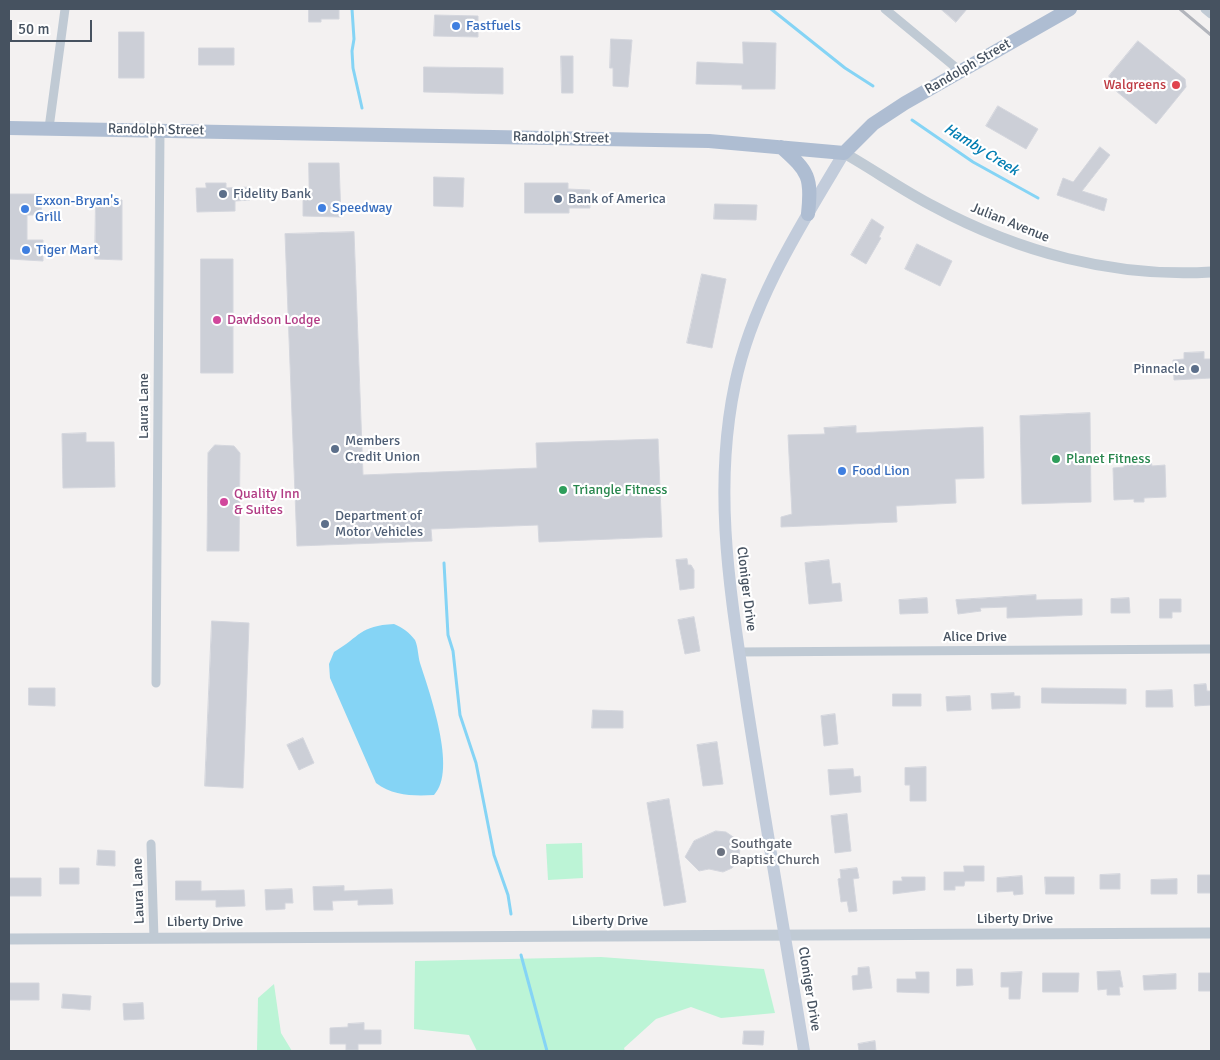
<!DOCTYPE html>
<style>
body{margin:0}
#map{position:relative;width:1220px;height:1060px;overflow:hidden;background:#f3f1f1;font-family:Signika,sans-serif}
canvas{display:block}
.frame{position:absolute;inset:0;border:10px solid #465260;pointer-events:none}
.scale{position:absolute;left:10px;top:20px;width:82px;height:22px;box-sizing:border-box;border:2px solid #465260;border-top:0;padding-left:6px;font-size:15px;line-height:18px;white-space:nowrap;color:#465260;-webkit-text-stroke:4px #fff;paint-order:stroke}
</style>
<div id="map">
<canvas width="1220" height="1060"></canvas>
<div class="frame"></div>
<div class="scale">50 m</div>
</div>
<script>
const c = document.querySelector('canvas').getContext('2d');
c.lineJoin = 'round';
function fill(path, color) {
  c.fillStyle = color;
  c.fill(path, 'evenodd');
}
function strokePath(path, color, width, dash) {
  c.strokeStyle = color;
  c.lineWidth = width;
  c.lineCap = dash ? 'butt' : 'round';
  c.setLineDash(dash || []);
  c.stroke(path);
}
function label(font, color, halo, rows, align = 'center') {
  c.font = font + ' Signika,sans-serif';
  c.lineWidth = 4.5;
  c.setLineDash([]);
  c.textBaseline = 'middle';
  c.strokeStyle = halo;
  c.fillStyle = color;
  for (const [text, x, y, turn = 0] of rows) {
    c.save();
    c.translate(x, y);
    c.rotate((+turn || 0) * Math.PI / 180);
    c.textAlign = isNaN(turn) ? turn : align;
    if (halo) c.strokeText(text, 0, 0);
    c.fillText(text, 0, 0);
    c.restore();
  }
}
const green = new Path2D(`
 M582,843L583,878L548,880L546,844Z
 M601,957L764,969L775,1013L721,1018L691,1007L656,1019L624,1048L625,1051H477L469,1035L414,1029L415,961Z
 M274,984L281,1033L292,1051H257L258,998Z`);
const water = new Path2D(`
 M394,624C403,628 409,632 415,640C418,646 418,656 420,663C429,691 458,771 434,795C414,796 393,796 376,783L330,678L329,664L334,652C361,636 359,626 394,624Z`);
const stream = new Path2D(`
 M352,9L354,39L352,51L353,68L362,108
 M771,9L845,68L873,86
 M912,120L973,162L1038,198
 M444,563L448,635L453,651L460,715L476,763L494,855L508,895L511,914
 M521,955L547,1051`);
const building = new Path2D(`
 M309,9H339V19H321V22H309Z
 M941,9H967L956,22Z
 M435,15L478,16V37L434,36Z
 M119,32H144V78H119Z
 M611,39L632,40L628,87L613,86V68H610Z
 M1138,41L1185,79L1186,87L1156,124L1110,86L1109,76Z
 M743,42L776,43L775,89H742V85L696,84L697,62L743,64Z
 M199,48H234V65H199Z
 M561,56H573V93H562Z
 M424,67L503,68V94L424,92Z
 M998,106L1038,129L1026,149L986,126Z
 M1100,147L1110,155L1082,191L1107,199L1104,211L1057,195L1063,178L1073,182Z
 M309,163H339L341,217L303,216V199H309Z
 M434,177L464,178L463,207L434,206Z
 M206,183H226V188L250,187V200L235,201V211L197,212L196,188H206Z
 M525,183H568V189L590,190V208H569V213H525Z
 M9,194H42L41,215H27V240H43V261L9,259Z
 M96,199L122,200V260L95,259Z
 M715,204L757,205L756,220L714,219Z
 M872,219L884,227L879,237L881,238L866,264L851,255Z
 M354,232L363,475L537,468L536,443L658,439L662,537L539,542L538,525L431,529L432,541L297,546L285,234Z
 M917,244L952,261L940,286L905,269Z
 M201,259H233V373H201Z
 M702,274L726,279L712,348L687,343Z
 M1204,352V359H1211V378L1174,380L1173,360L1184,359V353Z
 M1090,413L1091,502L1022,504L1020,416Z
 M856,426V433L983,427L984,478L955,479L956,503L896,506L897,522L781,527V517L792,514L788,435L825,434L824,428Z
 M86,433V442H114L115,487L63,488L62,434Z
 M215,445L234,446L240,453L239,551H207L208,453Z
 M1151,461L1152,466L1165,465L1166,497L1144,498V502H1134V499L1114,500L1113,468L1124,467V462Z
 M687,559L688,565H691L694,570V588L680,590L676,560Z
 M829,560L832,584L840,583L842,601L809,604L805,563Z
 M1036,595V600L1082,599V615L1007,618V607L980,608L981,611L958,614L956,600Z
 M927,598L928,613L900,614L899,600Z
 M1129,598L1130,613H1111V599Z
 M1160,599H1181V612H1172V618H1160Z
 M694,617L700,651L685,654L678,620Z
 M212,621L249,623L243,788L205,786Z
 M1206,684L1207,691H1211V705L1195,706L1194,685Z
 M29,688H55V706L29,705Z
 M1042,688L1126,689V704L1042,703Z
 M1172,690L1173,707H1146V691Z
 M1014,693V696H1020V708L992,709L991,694Z
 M893,694H921V706H893Z
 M970,696L971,710L947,711L946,697Z
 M593,710L623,711V728H592Z
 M835,714L838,744L824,746L821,716Z
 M303,738L314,763L299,770L287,745Z
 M717,742L723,784L703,786L697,745Z
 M926,767V801H910V785H905V768Z
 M853,769L854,777L860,776L861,792L830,795L828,770Z
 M669,799L686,902L664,906L647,803Z
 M847,814L851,851L835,853L831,816Z
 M716,831L726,832L736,839L740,848L739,859L732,868L723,872L709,869L699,871L685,857L694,841Z
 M98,850L115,851V866L97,865Z
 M964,866H984V881H965L964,886H955V890H944V872H964Z
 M60,868H79V884H60Z
 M857,868L859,878L853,879L857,911L849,912L847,901L841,902L838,879L841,878L840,870Z
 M1120,874V889H1100V875Z
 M1198,875H1211V893H1198Z
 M1022,876L1023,894L1014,895L1013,891L997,892V878Z
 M902,877H925V890L893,894V881H902Z
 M1045,877H1074V894H1046Z
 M9,878H41V896H9Z
 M1177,879V894H1151V880Z
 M176,881H201V891L244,890L245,906L216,907V900H176Z
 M344,886V891L392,889L393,904L358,905V900L332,901L333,910H314L313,887Z
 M292,889L293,903H285V909L266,910L265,890Z
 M869,967L872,988L853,990L852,976L858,975V968Z
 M957,969H972L973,985L957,986Z
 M1120,971L1123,987H1119L1120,995H1107V989L1098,990L1097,972Z
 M916,972H929V993L897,992V979H916Z
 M1022,972L1020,999H1009V987H1001V973Z
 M1043,973H1079L1078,992H1043Z
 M1199,973H1211V991H1199Z
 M1176,974V989L1144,990L1143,976Z
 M9,983H39V1000H9Z
 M63,994L91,996L90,1010L62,1008Z
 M143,1003L144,1019L124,1020L123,1004Z
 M364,1023V1030H381V1044H358V1050H346V1044H330V1028L348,1027V1024Z
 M744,1031H764L763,1045L743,1044Z
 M875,1041L876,1051H859L858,1044Z`);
const minor = new Path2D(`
 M885,9L960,71
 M1205,9L1211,14
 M49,128L65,9
 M739,652L1211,649
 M156,683L160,130
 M151,844L154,938`);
const tertiary = new Path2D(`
 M844,153C874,170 902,190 933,206C1018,252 1114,278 1211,272
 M9,939L1211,933`);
const secondary = new Path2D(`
 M804,1051C785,936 765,821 747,705C731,596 712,493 735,384C752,301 801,225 844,153`);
const primary = new Path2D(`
 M9,128L709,141L844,153L873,124L905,103L1070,9
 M781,147C809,172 812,177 808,214`);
const rail = new Path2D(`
 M1180,9L1211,35`);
const markers = [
 [456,26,5,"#3f7fe0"],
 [1176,85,5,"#e0444e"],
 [223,194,5,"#5c6f8a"],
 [558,199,5,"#5c6f8a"],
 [322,208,5,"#3f7fe0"],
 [25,209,5,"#3f7fe0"],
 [26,250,5,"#3f7fe0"],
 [217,320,5,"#d1479c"],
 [1195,369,5,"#5c6f8a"],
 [335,449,5,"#5c6f8a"],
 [1056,459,5,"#2e9e5b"],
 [842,471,5,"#3f7fe0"],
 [563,490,5,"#2e9e5b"],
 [224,502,5,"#d1479c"],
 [325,524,5,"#5c6f8a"],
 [721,852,5,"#6b7280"]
];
const shopNames = [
 ["Fastfuels",466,26],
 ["Exxon-Bryan's",35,201],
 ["Grill",35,217],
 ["Speedway",332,208],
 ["Tiger Mart",36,250],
 ["Food Lion",852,471]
];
const streetNames = [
 ["Randolph Street",968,67,-30],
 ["Randolph Street",156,130,1],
 ["Randolph Street",561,138,1],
 ["Julian Avenue",1010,223,22],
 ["Laura Lane",144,406,-90],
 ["Cloniger Drive",746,589,83],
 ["Alice Drive",975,637],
 ["Laura Lane",139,891,-92],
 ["Liberty Drive",1015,919],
 ["Liberty Drive",610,921],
 ["Liberty Drive",205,922],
 ["Cloniger Drive",809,989,81]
];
const healthNames = [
 ["Walgreens",1166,85]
];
const serviceNames = [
 ["Fidelity Bank",233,194],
 ["Bank of America",568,199],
 ["Pinnacle",1185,369,"right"],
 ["Members",345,441],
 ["Credit Union",345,457],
 ["Department of",335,516],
 ["Motor Vehicles",335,532]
];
const hotelNames = [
 ["Davidson Lodge",227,320],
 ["Quality Inn",234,494],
 ["& Suites",234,510]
];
const leisureNames = [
 ["Planet Fitness",1066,459],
 ["Triangle Fitness",573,490]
];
const worshipNames = [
 ["Southgate",731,844],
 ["Baptist Church",731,860]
];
const waterNames = [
 ["Hamby Creek",981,150,32]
];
fill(green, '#bcf4d6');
fill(water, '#85d4f5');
strokePath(stream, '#85d4f5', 3);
fill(building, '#cccfd7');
strokePath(building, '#d4d6dd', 1);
strokePath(minor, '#c0cad4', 9);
strokePath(tertiary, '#c0cad4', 11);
strokePath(secondary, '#c2ccdb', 12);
strokePath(primary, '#aebdd2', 14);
strokePath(rail, '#b2b5bc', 3);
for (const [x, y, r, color] of markers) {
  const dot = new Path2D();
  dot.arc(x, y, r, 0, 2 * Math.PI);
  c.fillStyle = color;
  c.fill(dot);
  strokePath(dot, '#fff', 2);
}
label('14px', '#366cbe', '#fff', shopNames, 'left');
label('14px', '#465260', '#fff', streetNames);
label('14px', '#be3a42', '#fff', healthNames, 'right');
label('14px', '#4e5e75', '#fff', serviceNames, 'left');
label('14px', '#b23c85', '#fff', hotelNames, 'left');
label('14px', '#27864d', '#fff', leisureNames, 'left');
label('14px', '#5b616d', '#fff', worshipNames, 'left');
label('italic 15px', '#017db2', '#fff', waterNames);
</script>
